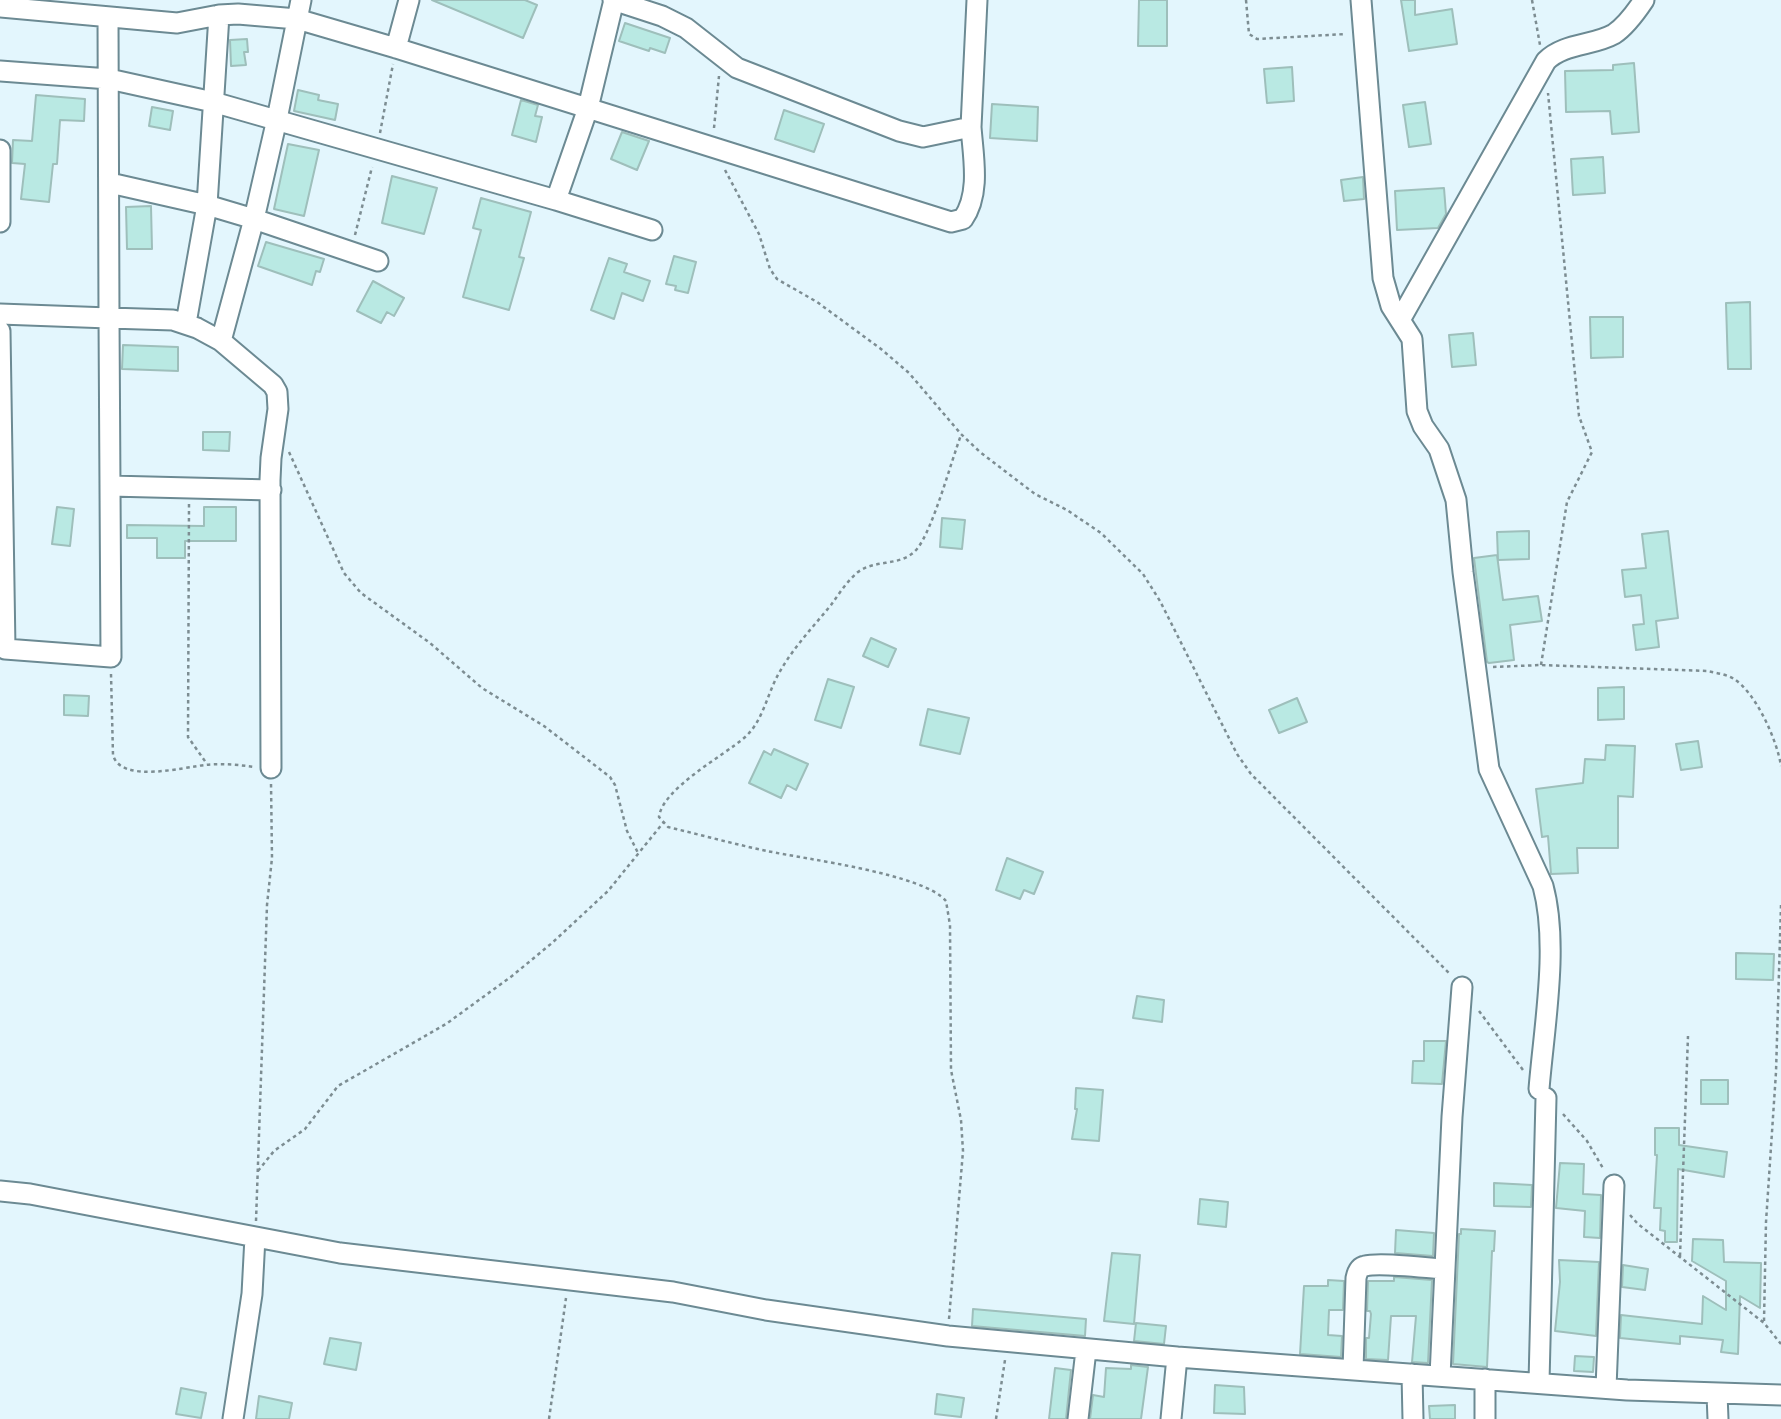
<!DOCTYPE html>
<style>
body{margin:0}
canvas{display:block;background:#e3f6fd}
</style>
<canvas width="1781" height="1419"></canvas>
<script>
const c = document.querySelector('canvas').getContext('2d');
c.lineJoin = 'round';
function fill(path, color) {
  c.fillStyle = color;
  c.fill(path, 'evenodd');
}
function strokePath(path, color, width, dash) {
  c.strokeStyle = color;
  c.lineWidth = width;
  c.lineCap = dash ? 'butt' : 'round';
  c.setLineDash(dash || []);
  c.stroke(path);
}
const building = new Path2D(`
 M432,0H525L537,5L523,38Z
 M1139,0H1167V46H1138Z
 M1401,0H1415V15L1452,9L1457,44L1409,51Z
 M625,23L670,38L665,53L650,48L649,51L619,41Z
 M247,39L248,52H244L246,65L231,66L230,40Z
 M1634,63L1639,132L1612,134L1610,111L1566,112L1565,71L1613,70V65Z
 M1292,67L1294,101L1267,103L1264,69Z
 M298,90L319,95L318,100L338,104L335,120L294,111Z
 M36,95L85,99L84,121L60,120L57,164H53L49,202L21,199L25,164L12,163L13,140L32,141Z
 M521,100L538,105L535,116L542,117L536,142L512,135Z
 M1425,102L1431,144L1409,147L1403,105Z
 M992,104L1038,107L1037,141L990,138Z
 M152,107L173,111L170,130L149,126Z
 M784,110L824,124L814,152L775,139Z
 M622,132L649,141L637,170L611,159Z
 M288,144L319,150L304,216L274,209Z
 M1603,157L1605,193L1573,195L1571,159Z
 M392,176L437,188L424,234L382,223Z
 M1363,177L1364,199L1344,201L1341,180Z
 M1444,188L1446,214L1438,228L1397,230L1395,191Z
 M481,198L531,212L519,257L524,258L509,310L463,297L481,230L473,228Z
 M151,206L152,249H127L126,207Z
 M266,242L324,259L320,272L316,271L312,285L258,266Z
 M674,256L696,262L688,293L675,290L676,286L666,284Z
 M609,258L627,264L624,272L650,281L643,301L622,293L614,319L591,310Z
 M373,281L404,298L394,316L387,312L381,323L357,311Z
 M1750,302L1751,369H1728L1726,303Z
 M1590,317H1623V357L1591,358Z
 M1473,333L1476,365L1452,367L1449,335Z
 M123,345L178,347V371L122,369Z
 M203,432H230L229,451L203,450Z
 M57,507L74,509L70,546L52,544Z
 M204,507H236V541H185V558H157V538H127V525L204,526Z
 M942,518L965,520L962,549L940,547Z
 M1529,531V559L1498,560L1497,532Z
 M1668,531L1678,618L1656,621L1659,647L1636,650L1633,625L1644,624L1641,595L1625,597L1622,570L1646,568L1642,534Z
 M1497,555L1503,600L1538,596L1542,621L1510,625L1514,660L1489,663L1487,662L1474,558Z
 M871,638L896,649L888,667L863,656Z
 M828,679L854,687L841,728L815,720Z
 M1624,687V719L1598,720V688Z
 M64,695L89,696L88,716L64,715Z
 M1297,698L1307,722L1279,733L1269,710Z
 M928,709L969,718L960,754L920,745Z
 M1698,741L1702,767L1681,770L1676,744Z
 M1606,745L1635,746L1633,797L1618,796V848H1577L1578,873L1551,874L1548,836L1542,837L1536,789L1583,783L1585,759L1605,760Z
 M774,749L808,764L796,790L787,785L781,798L749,783L764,751L771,755Z
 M1007,858L1043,872L1034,894L1024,890L1020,899L996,890Z
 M1736,953L1774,954L1773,980L1736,979Z
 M1137,996L1164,1000L1162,1022L1133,1018Z
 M1424,1041H1446L1442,1084L1412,1083L1413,1061H1424Z
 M1701,1080H1728V1104H1701Z
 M1076,1088L1103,1090L1099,1141L1072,1139L1077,1109H1075Z
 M1655,1128H1679V1145L1727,1152L1724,1177L1678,1169L1677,1242H1665V1231L1660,1230L1661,1208H1654L1657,1155H1655Z
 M1560,1163L1584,1164L1583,1194L1601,1195L1600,1238L1584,1237L1585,1211L1556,1208Z
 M1494,1183L1532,1185L1531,1207L1494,1206Z
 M1200,1199L1228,1202L1226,1227L1198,1224Z
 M1461,1229L1495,1231L1494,1251H1492L1487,1367L1453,1364L1459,1234H1461Z
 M1396,1230L1434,1233L1433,1256L1395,1253Z
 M1693,1239L1723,1240L1724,1262L1761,1263L1760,1308L1740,1296L1738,1354L1721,1352L1723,1340L1680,1336V1344L1620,1338L1621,1315L1702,1324L1703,1296L1726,1310V1281L1692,1261Z
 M1112,1253L1140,1255L1134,1324L1104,1321Z
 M1559,1260L1599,1262L1596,1336L1555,1331L1560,1282Z
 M1623,1265L1648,1269L1645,1290L1622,1287Z
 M1394,1277L1432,1280L1428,1363L1412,1362L1416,1316H1391L1388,1360L1366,1359V1338H1369L1371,1314L1370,1311H1367L1368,1281H1394Z
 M1328,1280L1344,1281L1343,1310H1329L1328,1335L1342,1336L1341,1357L1300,1354L1304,1286H1328Z
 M973,1309L1086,1319L1085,1336L972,1326Z
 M1136,1323L1166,1326L1164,1344L1134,1341Z
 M330,1338L361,1343L356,1370L324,1364Z
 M1575,1356L1594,1357L1593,1372L1574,1371Z
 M1131,1365L1148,1367L1141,1419H1090L1093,1395L1104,1397L1106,1368L1131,1369Z
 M1055,1368L1071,1370L1066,1419H1049Z
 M1215,1385L1244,1387L1245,1414L1214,1413Z
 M181,1388L206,1393L201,1418L176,1414Z
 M937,1394L964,1398L961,1417L935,1414Z
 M259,1396L292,1403L289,1419H256Z
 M1455,1405V1419H1430L1429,1406Z`);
const path = new Path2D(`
 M1246,0L1249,34L1257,39L1346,34
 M1532,0L1540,45
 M714,128L719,76
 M380,133L393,64
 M725,170L759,234L770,269L777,279L817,302L881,349L909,373L961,434L980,452L1035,494L1067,510L1101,533L1143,574L1160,601L1237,754L1251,774L1451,975
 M355,235L372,167
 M289,452L344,573L361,593L430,643L482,688L544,726L610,777L615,785L627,831L638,853
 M189,504L188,737L207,764
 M1541,665L1567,502L1592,452L1579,416L1548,93
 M1493,667L1541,665L1707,671C1716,673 1726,674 1734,679C1756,693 1777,740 1781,766
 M111,674L113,755C121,784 184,767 205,765C222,763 239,765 255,767
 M1479,1011L1523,1070
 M1563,1114L1587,1141L1604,1170
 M258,1171L274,1151L305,1129L338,1086L446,1024L512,976L552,943L608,891L663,823
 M1630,1215L1638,1224L1764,1323L1781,1344
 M256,1221L267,905L272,858L271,783
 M1680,1256L1688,1036
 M949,1319L963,1151L961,1120L951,1070L950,925L946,901C924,874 805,859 767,851C734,844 701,835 668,827L659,817C662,789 723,756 744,738C763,722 767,694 779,673C793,648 813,627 831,605C839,594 847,581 858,572C875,559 902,567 917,549C933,529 951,462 961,435
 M1764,1321L1766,1222L1776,1072L1781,905
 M549,1419L566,1298
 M996,1419L1005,1360`);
const street = new Path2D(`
 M301,0L277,119L254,219L378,261
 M613,0L662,16L686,28L737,68L899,131L923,137L971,127L977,0
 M1361,0L1383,278L1391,306L1412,339L1417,411L1423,426L1439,449L1456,500L1463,572L1489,769L1543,886C1559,945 1544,1027 1539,1089
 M0,7L177,23L219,15L238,14L297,19L396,48L951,222L963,219C981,193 973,156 971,127
 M396,48L409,0
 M0,71L109,79L213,102L556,200L652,230
 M0,150V222
 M110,183L207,205L219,15
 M556,200L588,108L614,0
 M0,314L109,318L108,17
 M1400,320L1546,61C1564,43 1593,46 1614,34C1626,26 1636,12 1644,0
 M186,323L207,205L254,219L221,341
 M0,331L5,649L111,657L109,318L173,320L197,328L221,341L273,385L277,392L278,409L271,458L270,480L271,768
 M110,486L271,490
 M0,1191L30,1194L340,1253L673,1292L766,1310L948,1336L1177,1357L1627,1390L1781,1395
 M1353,1370L1356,1278C1357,1273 1359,1267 1365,1266C1379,1262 1427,1268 1444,1269
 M1412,1374L1413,1419
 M1440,1376L1452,1117L1462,987
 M1485,1379V1419
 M1539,1382L1546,1098
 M1606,1388L1614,1185
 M1717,1394L1718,1419
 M233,1419L252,1294L255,1237
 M1078,1419L1086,1350
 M1171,1419L1177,1357`);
fill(building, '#b9e9e3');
strokePath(building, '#9ebfbb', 2);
strokePath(street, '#6c8a93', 23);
strokePath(path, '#7d8d92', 2.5, [3.5, 3.5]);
strokePath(street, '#fff', 19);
</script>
